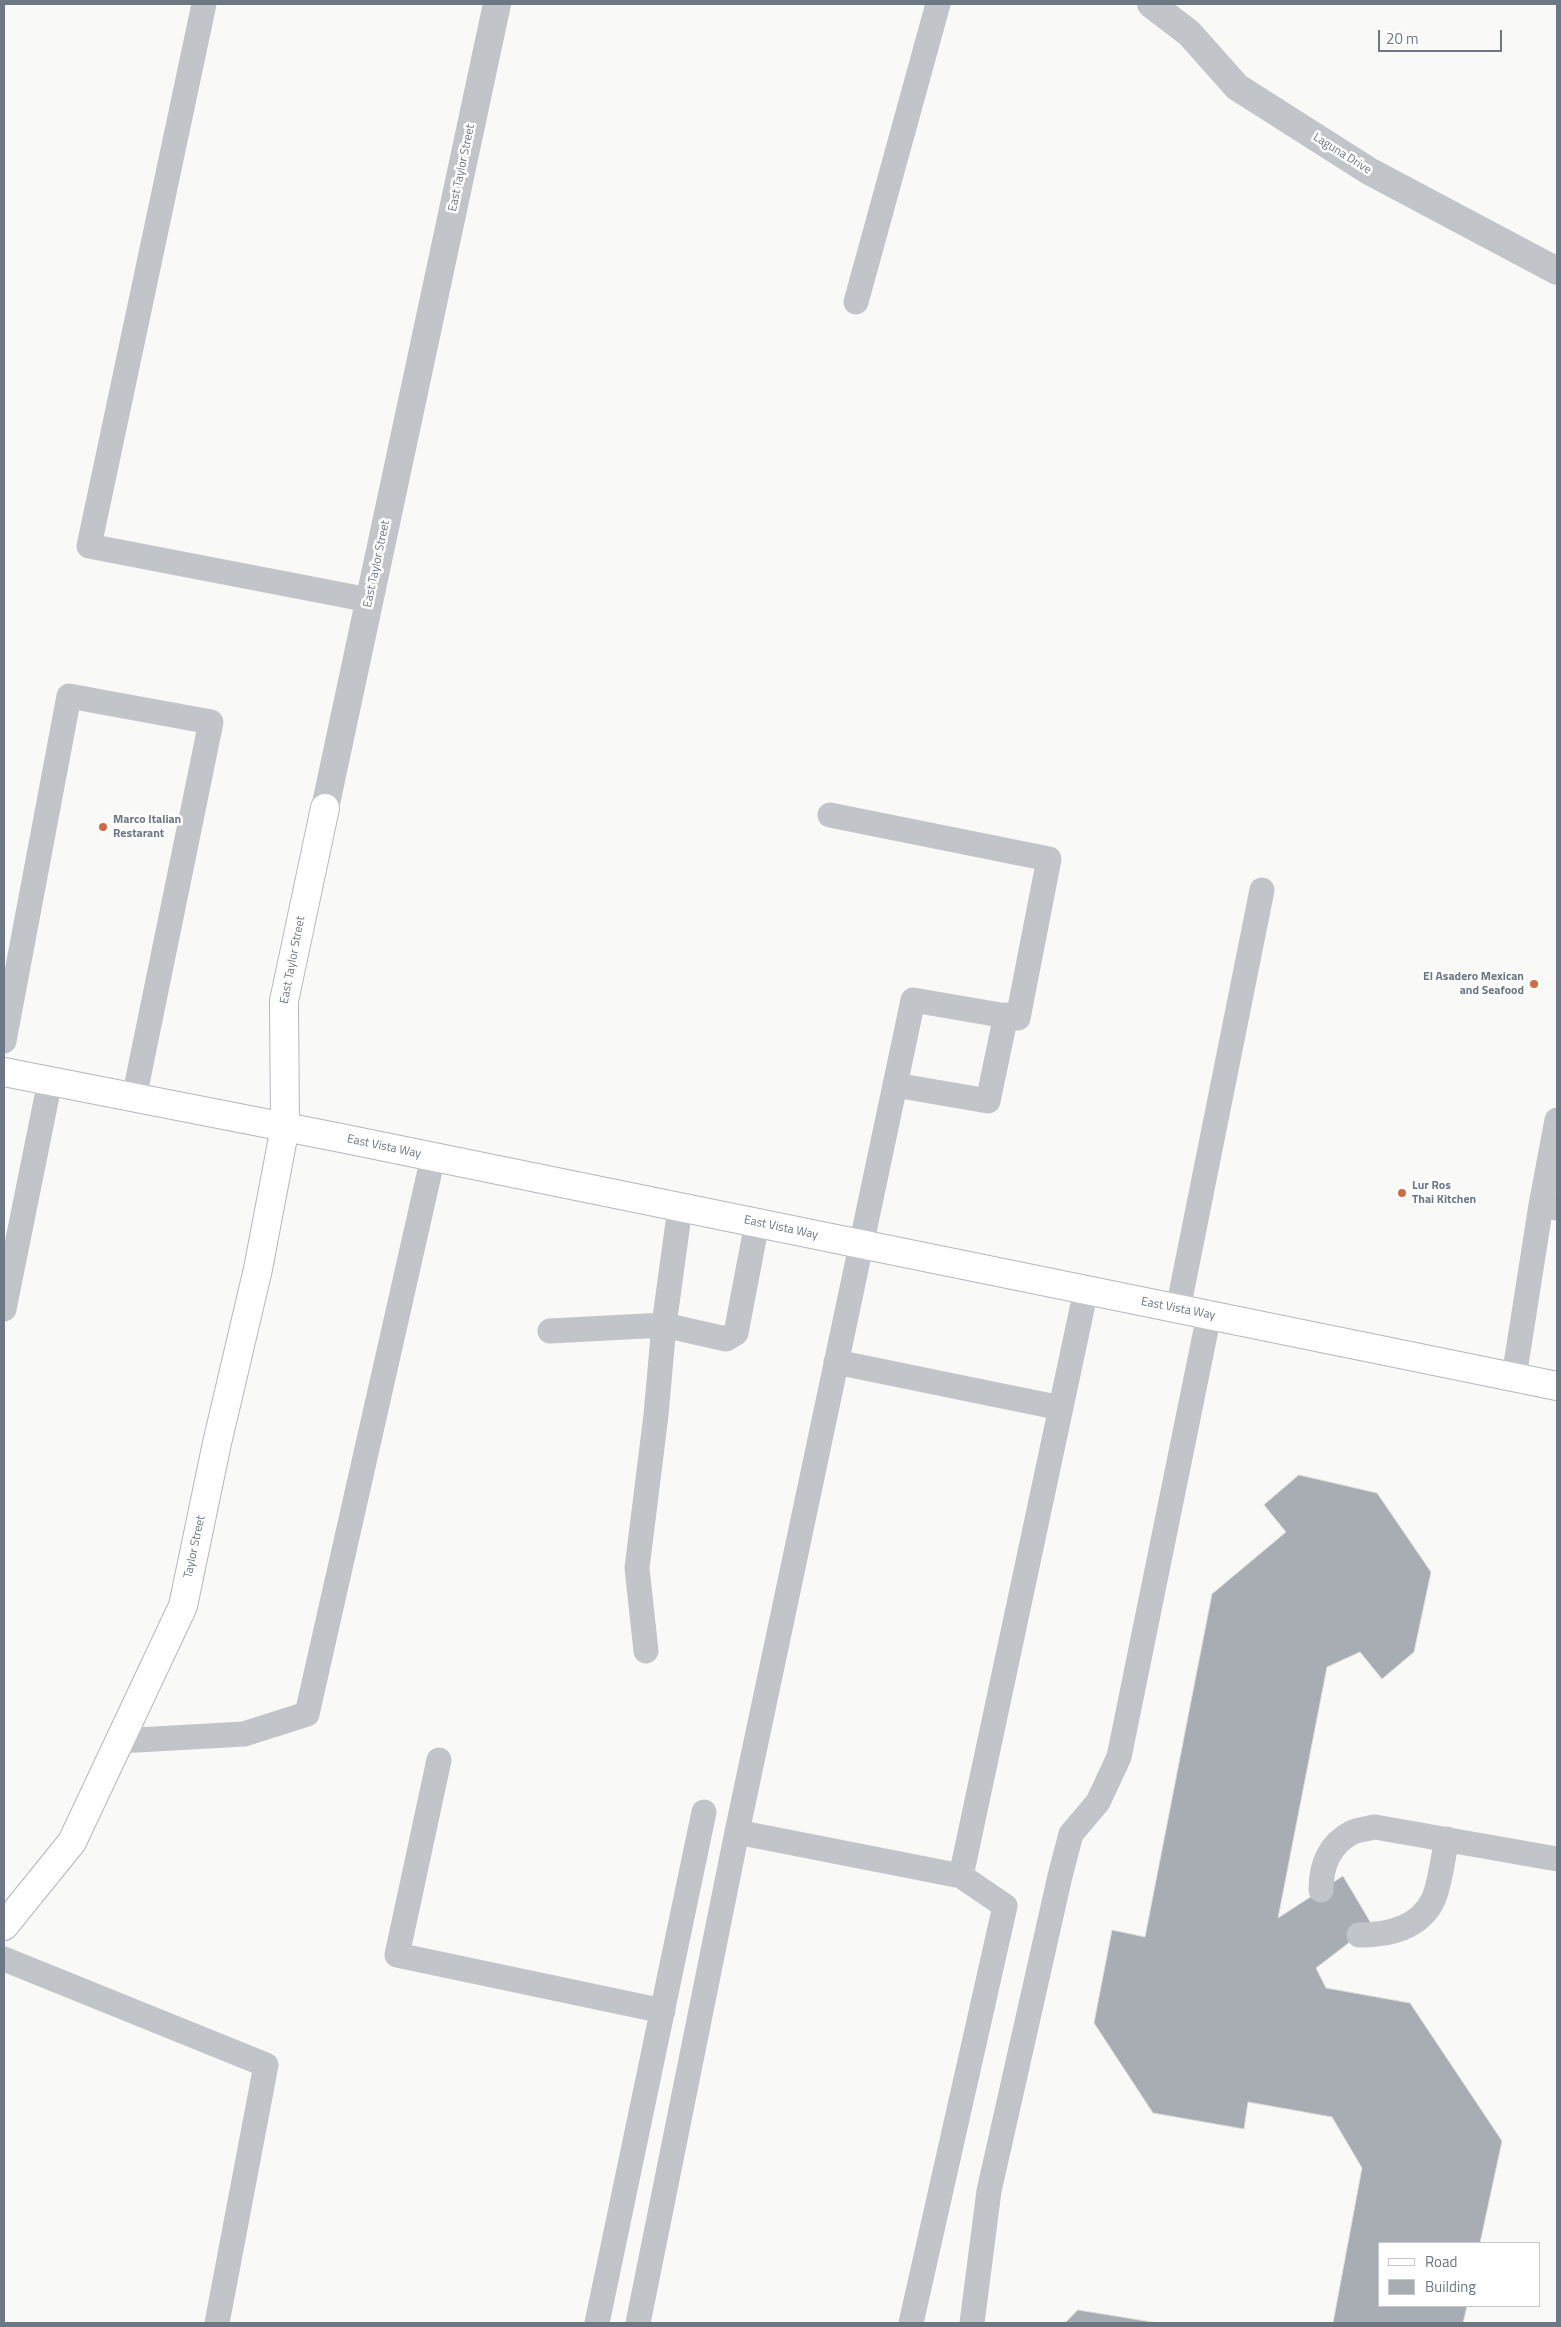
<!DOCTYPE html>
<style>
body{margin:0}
#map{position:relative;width:1561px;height:2327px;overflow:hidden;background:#f9f9f7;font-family:"Titillium Web",sans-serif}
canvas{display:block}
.frame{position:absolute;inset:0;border:5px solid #6c7884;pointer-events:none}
.legend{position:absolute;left:1378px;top:2242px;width:162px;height:65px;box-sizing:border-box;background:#fff;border:1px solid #c4c9ce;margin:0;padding:6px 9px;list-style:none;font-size:15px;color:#6c7884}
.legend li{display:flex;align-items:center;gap:10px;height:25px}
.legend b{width:25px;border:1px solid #c4c9ce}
.scale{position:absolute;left:1378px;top:30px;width:124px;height:22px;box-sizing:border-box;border:2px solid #6c7884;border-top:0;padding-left:6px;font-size:15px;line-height:18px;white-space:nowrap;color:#6c7884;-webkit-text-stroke:4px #fff;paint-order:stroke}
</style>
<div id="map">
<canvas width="1561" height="2327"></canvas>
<div class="frame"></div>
<ul class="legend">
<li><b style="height:6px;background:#fff"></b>Road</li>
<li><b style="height:14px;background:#a7adb3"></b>Building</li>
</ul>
<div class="scale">20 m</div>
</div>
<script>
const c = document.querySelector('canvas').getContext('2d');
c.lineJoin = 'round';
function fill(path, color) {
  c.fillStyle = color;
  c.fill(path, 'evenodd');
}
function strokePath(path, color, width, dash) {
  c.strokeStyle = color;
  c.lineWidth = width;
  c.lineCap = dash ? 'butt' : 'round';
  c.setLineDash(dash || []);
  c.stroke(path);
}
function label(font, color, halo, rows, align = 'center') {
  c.font = font + ' "Titillium Web",sans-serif';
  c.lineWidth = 5;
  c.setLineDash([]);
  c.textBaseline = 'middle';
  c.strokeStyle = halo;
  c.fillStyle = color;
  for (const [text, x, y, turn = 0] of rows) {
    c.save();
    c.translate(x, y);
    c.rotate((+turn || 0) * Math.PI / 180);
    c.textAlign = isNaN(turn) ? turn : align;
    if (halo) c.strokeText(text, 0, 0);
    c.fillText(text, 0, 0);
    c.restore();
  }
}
const building = new Path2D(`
 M1299,1475L1377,1493L1431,1572L1414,1652L1382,1679L1360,1652L1327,1667L1278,1918L1343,1876L1372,1925L1316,1968L1326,1988L1410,2003L1502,2141L1480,2243H1380V2306H1467L1463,2323H1333L1362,2168L1332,2117L1248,2102L1244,2129L1153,2113L1094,2023L1112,1930L1145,1937L1212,1594L1286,1532L1264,1505Z
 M1078,2310L1158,2323H1065Z`);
const lane = new Path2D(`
 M204,4L89,546L369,600
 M856,302L938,4
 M4,1041L69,696L211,722L134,1098
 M895,1085L988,1101L1006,1015
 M1557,1120L1541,1205L1557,1208
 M4,1309L50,1081
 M1178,1309L1262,890
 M550,1331L664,1325L726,1339L736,1333L757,1223
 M836,1362L1061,1408
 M1514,1377L1541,1205
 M646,1651L637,1568L656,1415L664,1325L680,1208
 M119,1741L244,1734L307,1714L433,1157
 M439,1760L397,1955L663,2011
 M737,1832L961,1876L1005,1906L911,2323
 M961,1876L1086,1290
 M1321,1890C1321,1866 1329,1845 1351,1833C1358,1829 1367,1829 1375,1827L1557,1859
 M1359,1935C1387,1935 1419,1929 1433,1900C1440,1886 1443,1856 1447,1839
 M4,1959L266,2065L217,2323
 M597,2323L704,1812
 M638,2323L737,1832L913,1000L1018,1018L1049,859L830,815
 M972,2323L989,2191L1060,1876L1071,1834L1098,1802L1119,1757L1209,1315`);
const street = new Path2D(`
 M1151,4L1189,33L1237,87L1369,171L1557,271
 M325,808L497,4`);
const secondary = new Path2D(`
 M4,1926L72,1842L183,1606L217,1443L258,1269L285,1127L284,1001L325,808`);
const primary = new Path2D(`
 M4,1072L336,1137L1557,1386`);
const markers = [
 [103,827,5,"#cf6a42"],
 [1534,984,5,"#cf6a42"],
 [1402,1193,5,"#cf6a42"]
];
const streetNames = [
 ["Laguna Drive",1342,154,32],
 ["East Taylor Street",462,168,-78],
 ["East Taylor Street",377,564,-78],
 ["East Taylor Street",293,960,-79],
 ["East Vista Way",384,1147,12],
 ["East Vista Way",781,1228,12],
 ["East Vista Way",1178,1309,11],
 ["Taylor Street",195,1547,-78]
];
const poiNames = [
 ["Marco Italian",113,820],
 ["Restarant",113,834],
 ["El Asadero Mexican",1524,977,"right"],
 ["and Seafood",1524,991,"right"],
 ["Lur Ros",1412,1186],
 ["Thai Kitchen",1412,1200]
];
fill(building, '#a7adb3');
strokePath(building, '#dbdbd9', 1);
strokePath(secondary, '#b4b8bc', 30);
strokePath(primary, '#b5b8bc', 30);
strokePath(lane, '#c1c4c8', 25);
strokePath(street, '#c1c4c8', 28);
strokePath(secondary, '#fff', 28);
strokePath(primary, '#fff', 28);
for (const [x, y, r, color] of markers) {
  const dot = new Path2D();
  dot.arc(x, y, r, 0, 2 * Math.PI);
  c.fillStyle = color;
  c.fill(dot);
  strokePath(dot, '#fff', 2);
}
label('12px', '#6c7884', '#fff', streetNames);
label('bold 12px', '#6c7884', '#fff', poiNames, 'left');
</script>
